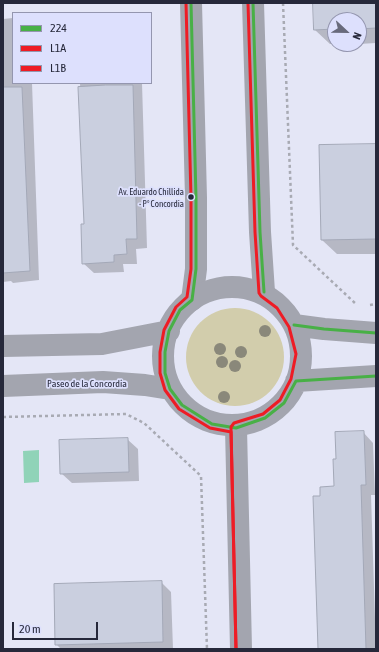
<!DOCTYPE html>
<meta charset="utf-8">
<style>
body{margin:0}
#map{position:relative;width:379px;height:652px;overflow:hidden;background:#e4e6f6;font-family:"Asap Condensed",sans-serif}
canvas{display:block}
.frame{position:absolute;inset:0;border:4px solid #26283a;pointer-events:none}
.legend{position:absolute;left:12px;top:12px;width:140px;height:72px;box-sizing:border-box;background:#dde0fd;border:1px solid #9496af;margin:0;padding:5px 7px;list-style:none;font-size:12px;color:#26283a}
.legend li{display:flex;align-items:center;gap:8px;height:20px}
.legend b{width:20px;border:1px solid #9496af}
.north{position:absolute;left:327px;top:12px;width:40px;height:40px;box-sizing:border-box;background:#dde0fd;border:1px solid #9496af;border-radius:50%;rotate:112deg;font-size:11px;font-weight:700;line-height:16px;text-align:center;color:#26283a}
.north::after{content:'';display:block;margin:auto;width:14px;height:18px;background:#686a7c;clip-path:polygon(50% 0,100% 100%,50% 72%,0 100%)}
.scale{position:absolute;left:12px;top:622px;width:86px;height:18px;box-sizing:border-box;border:2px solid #26283a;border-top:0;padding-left:5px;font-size:12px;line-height:14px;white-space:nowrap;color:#26283a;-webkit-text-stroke:3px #dde0fd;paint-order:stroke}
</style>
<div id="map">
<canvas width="379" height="652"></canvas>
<div class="frame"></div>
<ul class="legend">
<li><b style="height:5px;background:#48b046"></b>224</li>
<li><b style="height:5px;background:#ee1c25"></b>L1A</li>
<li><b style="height:5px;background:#ee1c25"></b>L1B</li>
</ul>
<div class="north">N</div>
<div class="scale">20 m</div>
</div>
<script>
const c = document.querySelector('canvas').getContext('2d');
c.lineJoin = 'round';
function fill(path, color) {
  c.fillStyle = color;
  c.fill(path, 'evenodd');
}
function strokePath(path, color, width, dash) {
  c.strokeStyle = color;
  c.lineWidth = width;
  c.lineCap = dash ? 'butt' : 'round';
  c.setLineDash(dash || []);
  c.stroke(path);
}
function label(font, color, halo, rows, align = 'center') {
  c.font = font + ' "Asap Condensed",sans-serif';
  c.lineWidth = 3.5;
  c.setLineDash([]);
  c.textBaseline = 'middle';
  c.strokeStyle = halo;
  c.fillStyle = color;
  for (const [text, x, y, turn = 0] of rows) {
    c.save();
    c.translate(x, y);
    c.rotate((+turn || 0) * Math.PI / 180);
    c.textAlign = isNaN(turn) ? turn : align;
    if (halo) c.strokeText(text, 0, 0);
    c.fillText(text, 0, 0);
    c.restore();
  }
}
const green = new Path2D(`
 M186 357a49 49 0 1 1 98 0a49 49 0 1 1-98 0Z`);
const water = new Path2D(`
 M39,450V482L24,483L23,451Z`);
const shadow = new Path2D(`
 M314,3H376V43L359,44V20H335V44H346H330L315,30Z
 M13,18V83H32L39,280L13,283L11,281L3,282V19Z
 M80,83H142L147,248L136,249L137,264H123L124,272L94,273L83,263L85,225Z
 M376,145V254H337L322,240Z
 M363,432L373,443L375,495H371L376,649H319L321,497L335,487Z
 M127,439L138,449L139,481L72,483L61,473Z
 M161,582L171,592L173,649H61L56,644Z`);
const building = new Path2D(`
 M313,3H376V28L359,29V20H335V29L314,30Z
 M106,85H133L137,239H126L127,254L114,255V262L82,264L81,224H84L78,87Z
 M3,87H22L30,271L3,273Z
 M376,144V239L321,240L319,145Z
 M364,431L366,485H361L366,649H318L313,496H320V487L334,486L333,459H336L335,432Z
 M128,438L129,472L60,474L59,440Z
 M162,581L163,642L55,645L54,584Z`);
const path = new Path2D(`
 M283,3L293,245L357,305
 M370,305L376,304
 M3,417L126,414L144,423L201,476L207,649`);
const minor = new Path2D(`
 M191,3L196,198V269L192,300
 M253,3L260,232L264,292
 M236,428L241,649`);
const tertiary = new Path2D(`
 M163 356a69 69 0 1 1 138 0a69 69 0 1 1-138 0Z
 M294,325L324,329L376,333
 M3,346L102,344L169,331
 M296,381L376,376
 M3,386L103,382L145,385L170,389`);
const bus1 = new Path2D(`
 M191,3L196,198V269L192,300L180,310L169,331L165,352V373L170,389L182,405L212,424L236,428L265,418L284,403L296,381L376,376
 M253,3L260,232L264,292
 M294,325L324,329L376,333`);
const bus2 = new Path2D(`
 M186,3L191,198V269L187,297L176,307L164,330L160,352V373L165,390L179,409L210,428L231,432L236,649`);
const bus3 = new Path2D(`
 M236,649L231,427L234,423L263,414L280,400L291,379L296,354L289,327L277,308L261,296L259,293L255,232L248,3`);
const trees = [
 [265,331],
 [220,349],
 [241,352],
 [222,362],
 [235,366],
 [224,397]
];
const markers = [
 [191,197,3.5,"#26283a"]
];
const busNames = [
 ["Av. Eduardo Chillida",184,192],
 ["- Pº Concordia",184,204]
];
const streetNames = [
 ["Paseo de la Concordia",87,384]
];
fill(green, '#d2cdac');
fill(water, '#90d3b8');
fill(shadow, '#0003');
fill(building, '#cacfdf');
strokePath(building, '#a3a8b7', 1);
strokePath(path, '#a8aab3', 2.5, [3, 3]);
strokePath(minor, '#a3a5af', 22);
strokePath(tertiary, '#a3a5af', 22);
strokePath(bus1, '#48b046', 3);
strokePath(bus2, '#ee1c25', 3);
strokePath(bus3, '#ee1c25', 3);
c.fillStyle = '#8a887a';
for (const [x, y] of trees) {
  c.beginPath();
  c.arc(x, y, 6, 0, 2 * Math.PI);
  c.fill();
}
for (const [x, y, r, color] of markers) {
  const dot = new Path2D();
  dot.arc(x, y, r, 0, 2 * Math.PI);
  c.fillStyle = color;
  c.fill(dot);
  strokePath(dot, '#dde0fd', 1.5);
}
label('9px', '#26283a', '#dde0fd', busNames, 'right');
label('10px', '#26283a', '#dde0fd', streetNames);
</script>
